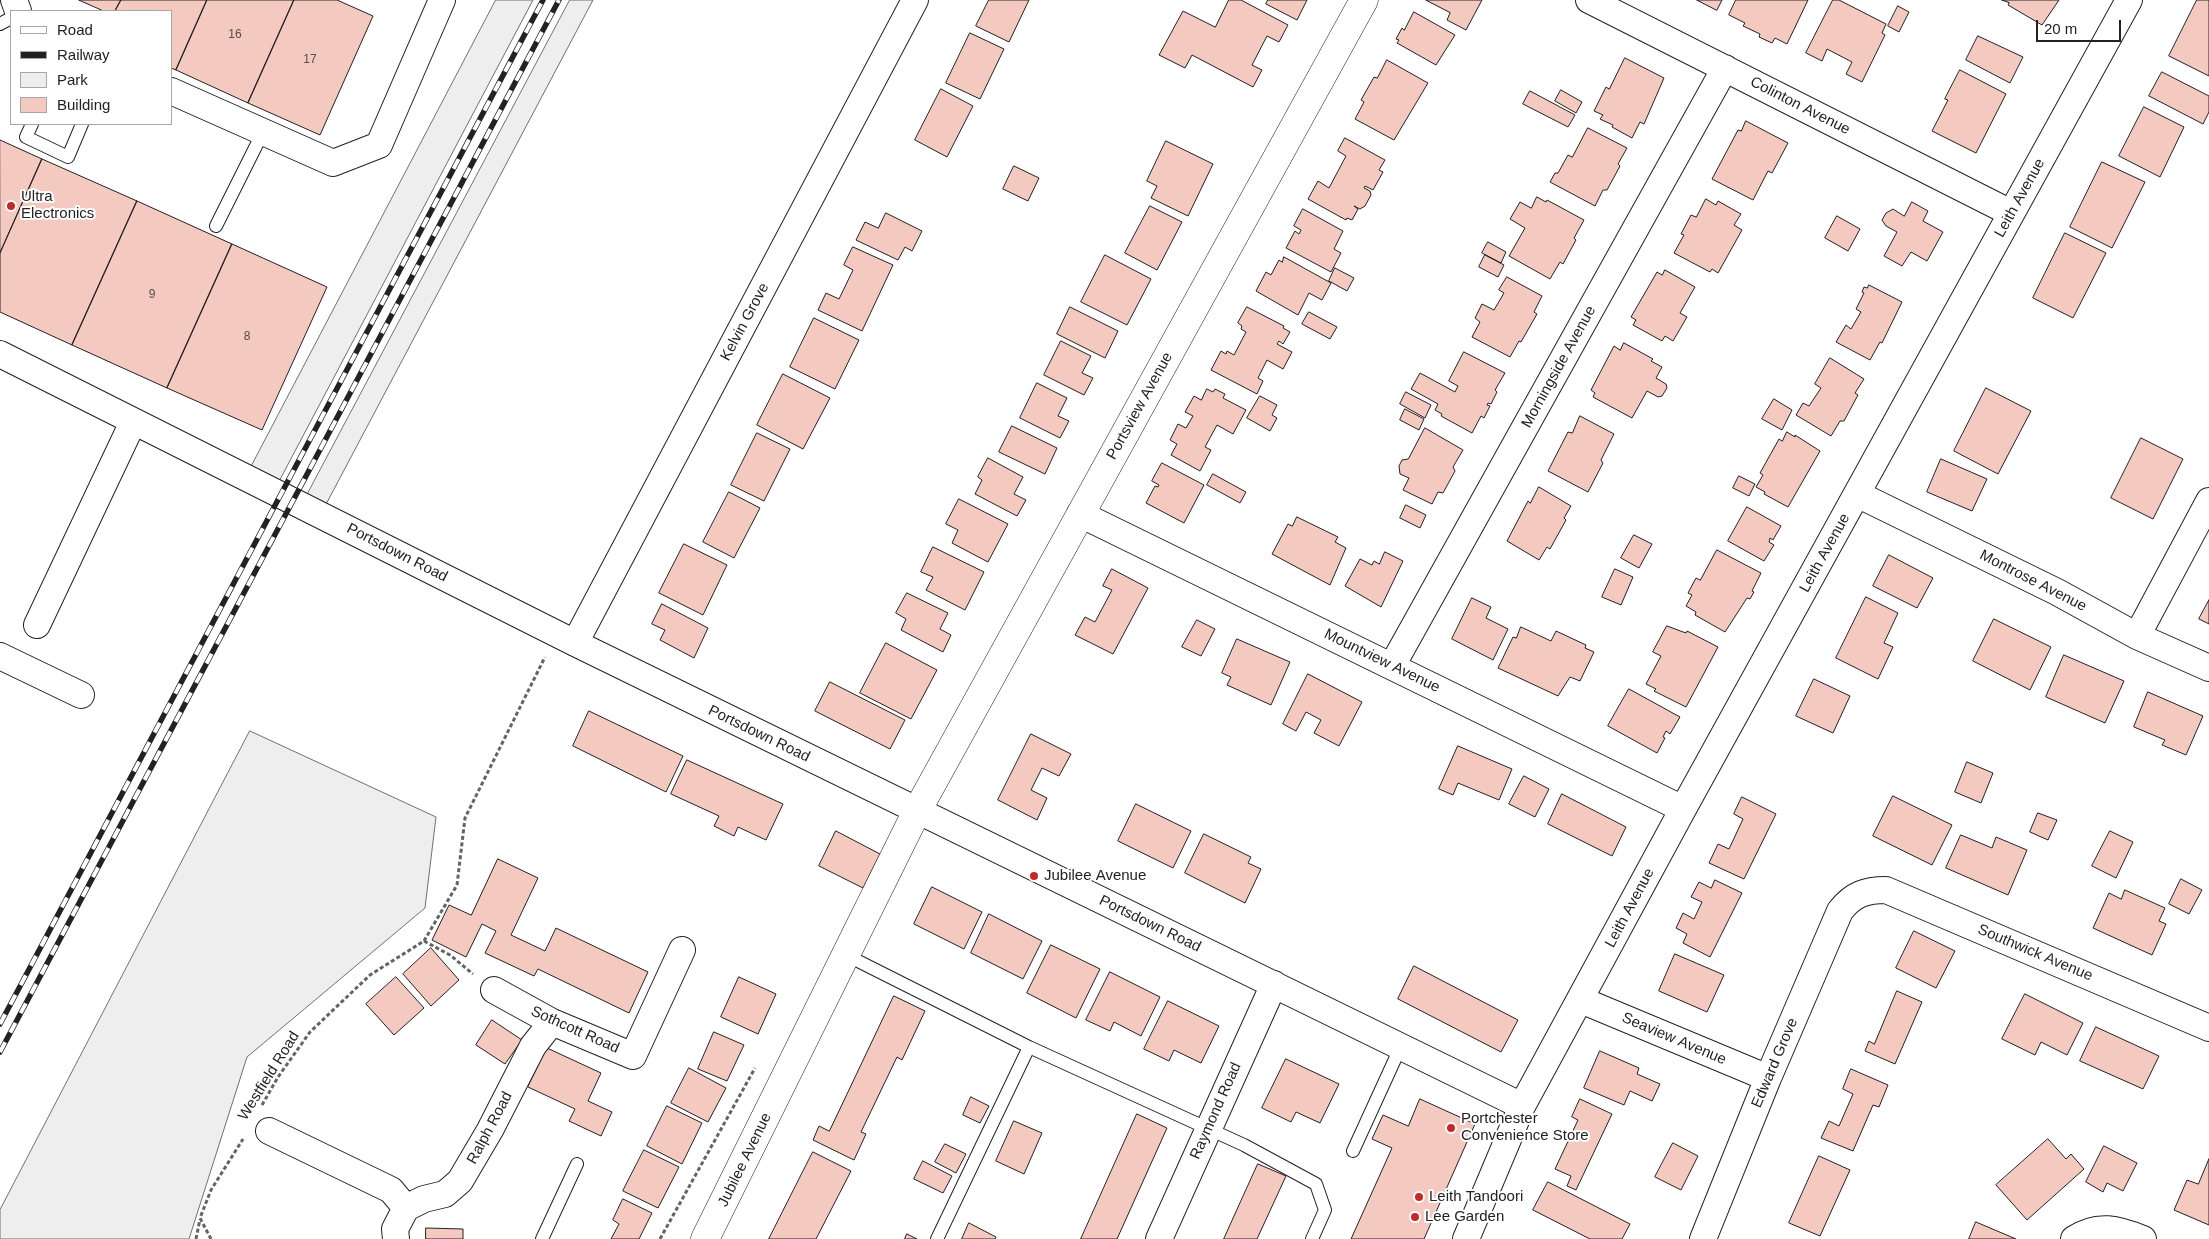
<!DOCTYPE html>
<style>
body{margin:0}
#map{position:relative;width:2209px;height:1239px;overflow:hidden;background:#fff;font-family:Arial,sans-serif}
canvas{display:block}
.legend{position:absolute;left:10px;top:10px;width:162px;height:115px;box-sizing:border-box;background:#fff;border:1px solid #a7a7a7;margin:0;padding:6px 9px;list-style:none;font-size:15px;color:#222}
.legend li{display:flex;align-items:center;gap:10px;height:25px}
.legend b{width:25px;border:1px solid #a7a7a7}
.scale{position:absolute;left:2036px;top:20px;width:85px;height:22px;box-sizing:border-box;border:2px solid #222;border-top:0;padding-left:6px;font-size:15px;line-height:18px;white-space:nowrap;color:#222;-webkit-text-stroke:4px #fff;paint-order:stroke}
</style>
<div id="map">
<canvas width="2209" height="1239"></canvas>
<ul class="legend">
<li><b style="height:6px;background:#fff"></b>Road</li>
<li><b style="height:6px;background:#222"></b>Railway</li>
<li><b style="height:14px;background:#eee"></b>Park</li>
<li><b style="height:14px;background:#f3c9c0"></b>Building</li>
</ul>
<div class="scale">20 m</div>
</div>
<script>
const c = document.querySelector('canvas').getContext('2d');
c.lineJoin = 'round';
function fill(path, color) {
  c.fillStyle = color;
  c.fill(path, 'evenodd');
}
function strokePath(path, color, width, dash) {
  c.strokeStyle = color;
  c.lineWidth = width;
  c.lineCap = dash ? 'butt' : 'round';
  c.setLineDash(dash || []);
  c.stroke(path);
}
function label(font, color, halo, rows, align = 'center') {
  c.font = font + ' Arial,sans-serif';
  c.lineWidth = 4;
  c.setLineDash([]);
  c.textBaseline = 'middle';
  c.strokeStyle = halo;
  c.fillStyle = color;
  for (const [text, x, y, turn = 0] of rows) {
    c.save();
    c.translate(x, y);
    c.rotate((+turn || 0) * Math.PI / 180);
    c.textAlign = isNaN(turn) ? turn : align;
    if (halo) c.strokeText(text, 0, 0);
    c.fillText(text, 0, 0);
    c.restore();
  }
}
const green = new Path2D(`
 M496,0H533L275,489L250,469Z
 M570,0H593L324,508L306,497Z
 M250,731L436,817L425,908L247,1057L189,1239H0V1210Z`);
const building = new Path2D(`
 M79,0H121L115,11H104Z
 M121,0H207L176,70L171,68V11H115Z
 M207,0H294L248,103L176,70Z
 M294,0H337L373,16L320,135L248,103Z
 M989,0H1029L1009,42L976,26Z
 M1229,0H1241L1288,25L1279,42L1267,36L1252,65L1262,70L1253,87L1192,55L1185,68L1159,55L1183,11L1215,27Z
 M1268,0H1307L1297,20L1266,4Z
 M1426,0H1482L1466,30L1447,20L1450,13Z
 M1697,0H1722L1717,10Z
 M1736,0H1808L1787,44L1775,38L1772,43L1759,37L1760,34L1743,26L1745,23L1729,15Z
 M1833,0H1839L1886,24L1882,33L1885,35L1862,82L1846,74L1852,62L1827,49L1822,61L1806,53Z
 M2002,0H2059L2042,25L2008,5L2009,3Z
 M2197,0H2209V76L2169,56Z
 M1898,6L1909,12L1899,32L1888,26Z
 M1414,12L1455,35L1436,65L1397,43L1399,40L1396,39L1402,28L1404,30Z
 M970,33L1004,49L980,99L946,83Z
 M1978,36L2023,57L2010,83L1966,60Z
 M1625,58L1664,78L1644,124L1640,122L1632,138L1612,127L1613,125L1600,119L1603,115L1594,111L1606,87L1609,89Z
 M1387,60L1428,83L1394,140L1355,119L1364,102L1361,100L1374,77L1377,78Z
 M1960,70L2006,94L1976,153L1932,131L1948,100L1945,99Z
 M2162,72L2209,96V112L2203,124L2149,96Z
 M941,89L973,106L947,157L915,140Z
 M1561,90L1582,102L1576,113L1555,101Z
 M1530,91L1575,115L1568,127L1523,104Z
 M2144,107L2184,127L2160,177L2119,156Z
 M1746,121L1788,143L1772,173L1768,171L1753,200L1712,179L1738,130L1741,131Z
 M1588,128L1627,148L1618,164L1620,166L1607,190H1603L1595,206L1550,182L1555,173H1558L1568,155L1572,157Z
 M1345,138L1385,160L1379,170L1383,172L1373,190L1365,186L1364,188L1370,191L1371,195L1365,206L1360,209L1354,206L1358,209L1352,220L1347,218L1346,220L1308,199L1318,181L1329,188L1346,156L1338,151Z
 M0,140L42,159L0,253Z
 M1166,141L1213,164L1188,216L1151,198L1157,186L1147,181Z
 M42,159L137,201L72,345L0,312V253Z
 M2102,162L2145,182L2112,248L2070,227Z
 M1014,166L1039,178L1028,201L1003,189Z
 M1537,197L1546,202L1547,200L1584,220L1574,238L1576,240L1563,264L1560,262L1550,279L1509,256L1525,228L1510,219L1520,202L1531,208Z
 M1706,199L1716,205L1718,201L1741,214L1734,225L1742,230L1718,273L1712,269L1710,272L1674,253L1684,235L1681,234L1691,215L1696,217Z
 M137,201L232,244L167,388L72,345Z
 M1912,202L1928,211L1923,221L1943,232L1927,261L1911,252L1902,266L1884,256L1897,232L1886,226L1882,220L1886,213L1893,209L1904,216Z
 M1150,206L1182,222L1157,270L1125,253Z
 M1303,209L1343,231L1334,249L1341,253L1331,272L1286,248L1295,231L1299,234L1301,230L1294,226Z
 M886,213L922,231L912,251L905,247L898,260L856,240L865,222L878,228Z
 M1837,216L1860,229L1848,251L1825,238Z
 M2065,233L2106,253L2073,318L2033,298Z
 M1488,242L1506,252L1501,263L1482,253Z
 M232,244L327,287L262,430L167,388Z
 M853,247L893,265L862,331L818,310L826,293L839,299L853,270L844,265Z
 M1105,255L1151,279L1127,325L1081,302Z
 M1485,255L1504,265L1498,277L1479,267Z
 M1284,257L1331,283L1322,300L1309,293L1298,315L1256,291L1266,272L1271,275L1279,260L1282,262Z
 M1335,268L1354,278L1347,291L1329,281Z
 M1665,270L1695,287L1680,313L1687,317L1673,341L1665,336L1662,341L1633,325L1636,320L1631,317L1657,272L1662,275Z
 M1507,277L1542,296L1534,312L1537,314L1521,342L1519,341L1510,357L1472,337L1480,322L1475,318L1482,304L1494,310L1504,293L1499,290Z
 M1869,285L1902,302L1882,343L1880,342L1870,360L1836,342L1846,325L1851,329L1861,312L1856,309L1864,293L1862,292L1864,287L1867,288Z
 M1070,307L1118,331L1105,358L1057,334Z
 M1247,307L1284,326L1283,328L1290,332L1283,344L1279,341L1277,344L1292,352L1283,369L1267,360L1258,378L1263,381L1257,394L1211,370L1221,351L1226,354L1227,351L1234,355L1246,332L1241,329L1242,326L1238,323Z
 M1309,312L1337,327L1330,339L1302,324Z
 M814,318L859,340L835,389L790,367Z
 M1061,341L1091,356L1082,373L1093,378L1084,395L1044,375Z
 M1624,343L1653,359L1651,361L1662,367L1656,378L1666,384L1667,388L1662,396L1658,397L1647,391L1632,418L1593,397L1595,393L1591,390L1614,346L1620,350Z
 M1464,352L1505,373L1495,390L1497,392L1491,404L1488,403L1487,405L1490,406L1484,418L1481,416L1472,433L1441,416L1442,414L1435,410L1438,404L1411,389L1420,373L1455,392L1458,386L1449,381Z
 M1830,358L1864,379L1855,393L1858,395L1844,421H1840L1831,436L1796,415L1803,403L1809,406L1821,388L1815,384Z
 M783,374L830,398L803,449L757,425Z
 M1037,383L1067,398L1058,416L1069,421L1060,438L1020,418Z
 M1986,388L2031,411L1998,474L1954,451Z
 M1207,389L1213,392L1215,389L1225,394L1223,398L1246,410L1233,434L1217,425L1205,447L1211,450L1200,471L1171,455L1177,444L1170,440L1178,424L1186,428L1193,416L1185,412L1194,396L1201,400Z
 M1406,392L1431,405L1425,418L1400,404Z
 M1260,396L1277,405L1272,415L1277,418L1270,431L1247,418Z
 M1774,399L1792,410L1782,430L1762,419Z
 M1405,409L1424,419L1419,430L1400,420Z
 M1580,416L1614,434L1601,460L1603,463L1588,492L1548,471L1568,432L1572,433Z
 M1012,426L1057,448L1045,474L999,452Z
 M1425,428L1463,450L1453,467L1455,471L1443,493L1438,492L1432,504L1403,490L1409,478L1400,474L1399,466L1402,460L1408,459Z
 M1787,432L1795,437V435L1820,451L1788,507L1764,494L1765,492L1756,487L1763,475L1760,473L1779,439L1782,441Z
 M757,433L790,449L764,501L731,485Z
 M2141,438L2183,459L2153,519L2111,498Z
 M988,458L1023,477L1014,494L1026,500L1017,516L975,494L982,480L978,477Z
 M1941,459L1987,479L1972,511L1927,492Z
 M1162,463L1204,485L1184,523L1146,503L1155,486L1158,487L1159,485L1152,481Z
 M1213,474L1246,492L1240,503L1207,485Z
 M1739,476L1755,484L1749,496L1733,488Z
 M1539,487L1571,506L1564,518L1566,520L1550,549L1547,547L1539,560L1507,541L1528,501L1530,503Z
 M729,492L760,508L734,558L703,542Z
 M959,499L1008,524L988,562L952,543L958,530L946,524Z
 M1406,505L1426,515L1420,528L1400,518Z
 M1747,507L1781,526L1773,540L1770,538L1769,542L1774,545L1764,561L1728,541Z
 M1297,517L1338,537L1335,542L1346,548L1330,585L1272,554L1288,524L1292,526Z
 M1634,535L1652,544L1639,568L1621,558Z
 M684,544L727,565L703,615L659,593Z
 M933,547L984,572L965,610L926,590L933,577L921,572Z
 M1717,550L1761,573L1752,591L1754,592L1750,599L1747,598L1725,632L1695,615L1696,612L1686,606L1692,595L1688,593L1696,578L1700,580Z
 M1385,552L1403,561L1381,607L1345,586L1360,559L1372,565L1374,561L1379,564Z
 M1889,555L1933,578L1917,608L1873,586Z
 M1112,569L1148,588L1113,654L1075,635L1085,617L1095,622L1112,590L1103,586Z
 M1615,569L1633,577L1621,605L1602,597Z
 M907,593L948,613L940,629L951,635L943,652L901,630L906,619L896,613Z
 M1866,597L1898,613L1884,643L1893,647L1878,679L1836,658Z
 M1472,598L1491,607L1486,618L1508,629L1493,660L1452,639Z
 M2209,600V624L2199,619Z
 M662,604L708,628L694,658L660,640L665,630L652,624Z
 M1994,619L2051,647L2030,690L1973,661Z
 M1197,620L1215,629L1201,656L1182,647Z
 M1667,626L1686,633L1687,631L1718,647L1686,707L1654,691L1656,689L1646,684L1661,656L1653,652Z
 M1521,627L1551,641L1556,631L1586,645L1585,648L1594,652L1580,681L1570,677L1558,696L1498,668L1513,637L1516,638Z
 M1237,639L1290,662L1271,705L1227,685L1231,677L1222,673Z
 M886,643L937,670L911,719L860,693Z
 M2064,655L2124,681L2105,723L2046,697Z
 M1308,674L1362,702L1339,746L1314,733L1321,720L1306,712L1296,731L1283,724Z
 M1814,679L1850,696L1833,733L1796,716Z
 M830,682L905,720L890,749L815,711Z
 M1629,689L1680,717L1670,734L1666,731L1663,737L1665,738L1657,753L1608,726Z
 M2148,692L2203,716L2186,755L2162,745L2165,740L2134,727Z
 M589,711L683,756L666,792L573,746Z
 M1031,734L1071,754L1059,776L1042,768L1031,790L1047,798L1037,820L998,800Z
 M1458,746L1512,769L1499,800L1458,783L1453,795L1439,789Z
 M687,760L783,804L766,840L738,827L734,836L714,826L719,816L671,794Z
 M1967,762L1993,773L1981,803L1955,792Z
 M1524,776L1549,789L1535,817L1509,804Z
 M1562,794L1626,827L1612,856L1548,824Z
 M1893,796L1952,825L1932,865L1873,836Z
 M1742,797L1776,814L1744,879L1709,863L1718,844L1729,849L1743,819L1734,814Z
 M1136,804L1191,831L1173,868L1118,841Z
 M2038,813L2057,820L2048,840L2030,832Z
 M836,831L880,854L863,888L819,866Z
 M2110,831L2133,842L2116,878L2092,866Z
 M1204,834L1251,857L1248,863L1261,869L1245,903L1185,873Z
 M1961,835L1992,848L1996,837L2027,850L2008,895L1946,868Z
 M498,859L538,878L511,935L545,951L556,928L648,972L629,1013L538,969L534,976L485,953L496,931L482,924L466,957L432,940L449,905L471,915Z
 M2181,879L2202,890L2189,914L2169,904Z
 M1715,880L1742,893L1710,957L1683,943L1687,934L1676,928L1683,913L1694,919L1702,902L1691,897L1699,882L1711,888Z
 M932,887L982,912L964,949L914,924Z
 M2125,890L2165,908L2159,921L2166,924L2152,955L2093,928L2109,893L2121,899Z
 M989,914L1042,941L1023,979L971,953Z
 M1914,931L1955,951L1936,988L1896,968Z
 M1051,945L1100,969L1076,1018L1027,993Z
 M431,948L459,980L431,1006L403,974Z
 M1675,954L1724,975L1707,1012L1659,991Z
 M1414,966L1518,1020L1501,1052L1398,999Z
 M1110,972L1160,997L1141,1036L1114,1022L1110,1031L1086,1020Z
 M396,977L424,1008L394,1035L366,1004Z
 M739,977L776,994L758,1034L721,1017Z
 M1897,991L1922,1002L1895,1064L1865,1051L1869,1041L1874,1044Z
 M2025,994L2083,1023L2067,1055L2041,1042L2035,1055L2002,1039Z
 M894,996L925,1011L902,1060L897,1057L861,1132L866,1134L854,1160L813,1140L819,1126L829,1131Z
 M1168,1001L1219,1026L1201,1063L1174,1050L1169,1061L1144,1049Z
 M492,1020L522,1040L505,1064L476,1045Z
 M2096,1027L2159,1056L2143,1089L2080,1061Z
 M714,1032L744,1045L727,1081L698,1069Z
 M547,1048L601,1073L588,1101L612,1112L601,1136L569,1121L575,1109L528,1087Z
 M1600,1051L1639,1068L1637,1074L1660,1084L1652,1101L1630,1091L1624,1105L1584,1088Z
 M1286,1059L1339,1084L1320,1123L1296,1112L1291,1122L1262,1108Z
 M689,1068L726,1088L708,1122L671,1103Z
 M1851,1069L1888,1085L1879,1107L1873,1105L1853,1151L1821,1138L1829,1121L1839,1126L1853,1094L1843,1089Z
 M971,1097L989,1106L980,1123L963,1115Z
 M1420,1099L1475,1124L1424,1239H1351L1392,1148L1372,1139L1383,1115L1408,1126Z
 M1580,1099L1612,1114L1576,1190L1567,1186L1571,1176L1555,1169L1578,1120L1572,1117Z
 M667,1106L702,1123L682,1164L647,1146Z
 M1137,1114L1167,1128L1117,1239H1081Z
 M1014,1121L1042,1133L1024,1174L996,1161Z
 M2048,1139L2066,1159L2071,1154L2084,1169L2027,1220L1996,1185Z
 M1673,1143L1698,1156L1681,1190L1655,1177Z
 M945,1144L966,1154L956,1173L935,1162Z
 M2104,1146L2137,1163L2123,1191L2107,1183L2103,1192L2086,1182Z
 M644,1150L679,1167L658,1208L623,1191Z
 M813,1152L851,1171L816,1239H769Z
 M1819,1156L1850,1170L1820,1236L1789,1223Z
 M2209,1159V1225L2174,1210L2187,1180L2198,1184Z
 M923,1161L952,1176L943,1193L914,1179Z
 M1258,1164L1286,1176L1257,1239H1224Z
 M1548,1182L1630,1224L1622,1239H1590L1533,1210Z
 M623,1199L652,1213L639,1239H611L619,1224L613,1220Z
 M1976,1222L2016,1239H1969Z
 M969,1223L996,1237L995,1239H962Z
 M426,1228L463,1229V1239H426Z
 M907,1234L917,1239H905Z`);
const path = new Path2D(`
 M424,941L450,955L473,974
 M262,1105L278,1077L310,1032L370,975L424,941L457,885L465,818L545,657
 M196,1239L200,1219
 M211,1239L200,1218L211,1190L243,1139
 M660,1239L755,1068`);
const service = new Path2D(`
 M0,24L11,18
 M32,124L26,137L68,157L82,124
 M216,226L263,132
 M846,955L1029,1047L1244,1145L1316,1184L1325,1210L1312,1239
 M1353,1151L1401,1046
 M542,1239L577,1164
 M937,1239L1029,1047`);
const minor = new Path2D(`
 M14,0L18,11
 M1589,0L2011,213
 M171,91L333,163L379,145L442,0
 M0,354L575,643L1522,1106
 M1857,494L2057,592L2137,636L2209,668
 M1080,514L1683,809
 M37,625L133,422
 M2137,636L2209,501
 M575,643L915,0
 M0,656L81,695
 M1392,666L1725,68
 M494,990L552,1022L633,1056L682,950
 M1581,1000L1768,1078
 M269,1131L391,1190L406,1208
 M396,1239L395,1229L406,1208L424,1199L445,1194L460,1181L490,1130L533,1046L552,1022
 M1159,1239L1274,984
 M1466,1239L1522,1106L1683,809L2129,0
 M1703,1239L1768,1078L1840,911C1853,894 1866,890 1886,890L2209,1028
 M2074,1239C2098,1223 2118,1229 2143,1239`);
const tertiary = new Path2D(`
 M705,1239L917,811L1364,0`);
const rail = new Path2D(`
 M0,1024L543,0
 M0,1052L559,0`);
const markers = [
 [11,206,5,"#c62828"],
 [1034,876,5,"#c62828"],
 [1451,1128,5,"#c62828"],
 [1419,1197,5,"#c62828"],
 [1415,1217,5,"#c62828"]
];
const numberNames = [
 ["16",235,35],
 ["17",310,60],
 ["9",152,295],
 ["8",247,337]
];
const streetNames = [
 ["Colinton Avenue",1800,106,27],
 ["Leith Avenue",2020,198,-61],
 ["Kelvin Grove",745,322,-62],
 ["Morningside Avenue",1559,367,-61],
 ["Portsview Avenue",1140,406,-61],
 ["Portsdown Road",397,553,27],
 ["Leith Avenue",1825,553,-61],
 ["Montrose Avenue",2033,581,27],
 ["Mountview Avenue",1382,661,26],
 ["Portsdown Road",759,734,26],
 ["Leith Avenue",1630,908,-62],
 ["Portsdown Road",1150,924,26],
 ["Southwick Avenue",2035,953,23],
 ["Sothcott Road",575,1030,24],
 ["Seaview Avenue",1674,1039,23],
 ["Edward Grove",1775,1063,-67],
 ["Westfield Road",269,1076,-58],
 ["Raymond Road",1216,1111,-66],
 ["Ralph Road",490,1128,-62],
 ["Jubilee Avenue",745,1160,-64]
];
const poiNames = [
 ["Ultra",21,197],
 ["Electronics",21,214],
 ["Jubilee Avenue",1044,876],
 ["Portchester",1461,1119],
 ["Convenience Store",1461,1136],
 ["Leith Tandoori",1429,1197],
 ["Lee Garden",1425,1217]
];
fill(green, '#eee');
strokePath(green, '#6f6f6f', 1);
fill(building, '#f3c9c0');
strokePath(building, '#222', 1);
strokePath(service, '#222', 14);
strokePath(minor, '#222', 28);
strokePath(tertiary, '#222', 29);
strokePath(path, '#646464', 3, [4, 2.5]);
strokePath(service, '#fff', 12);
strokePath(minor, '#fff', 26);
strokePath(tertiary, '#fff', 28);
strokePath(rail, '#222', 5.5);
strokePath(rail, '#fff', 4, [11]);
for (const [x, y, r, color] of markers) {
  const dot = new Path2D();
  dot.arc(x, y, r, 0, 2 * Math.PI);
  c.fillStyle = color;
  c.fill(dot);
  strokePath(dot, '#fff', 2);
}
label('12px', '#564c4a', null, numberNames);
label('15px', '#222', '#fff', streetNames);
label('15px', '#222', '#fff', poiNames, 'left');
</script>
